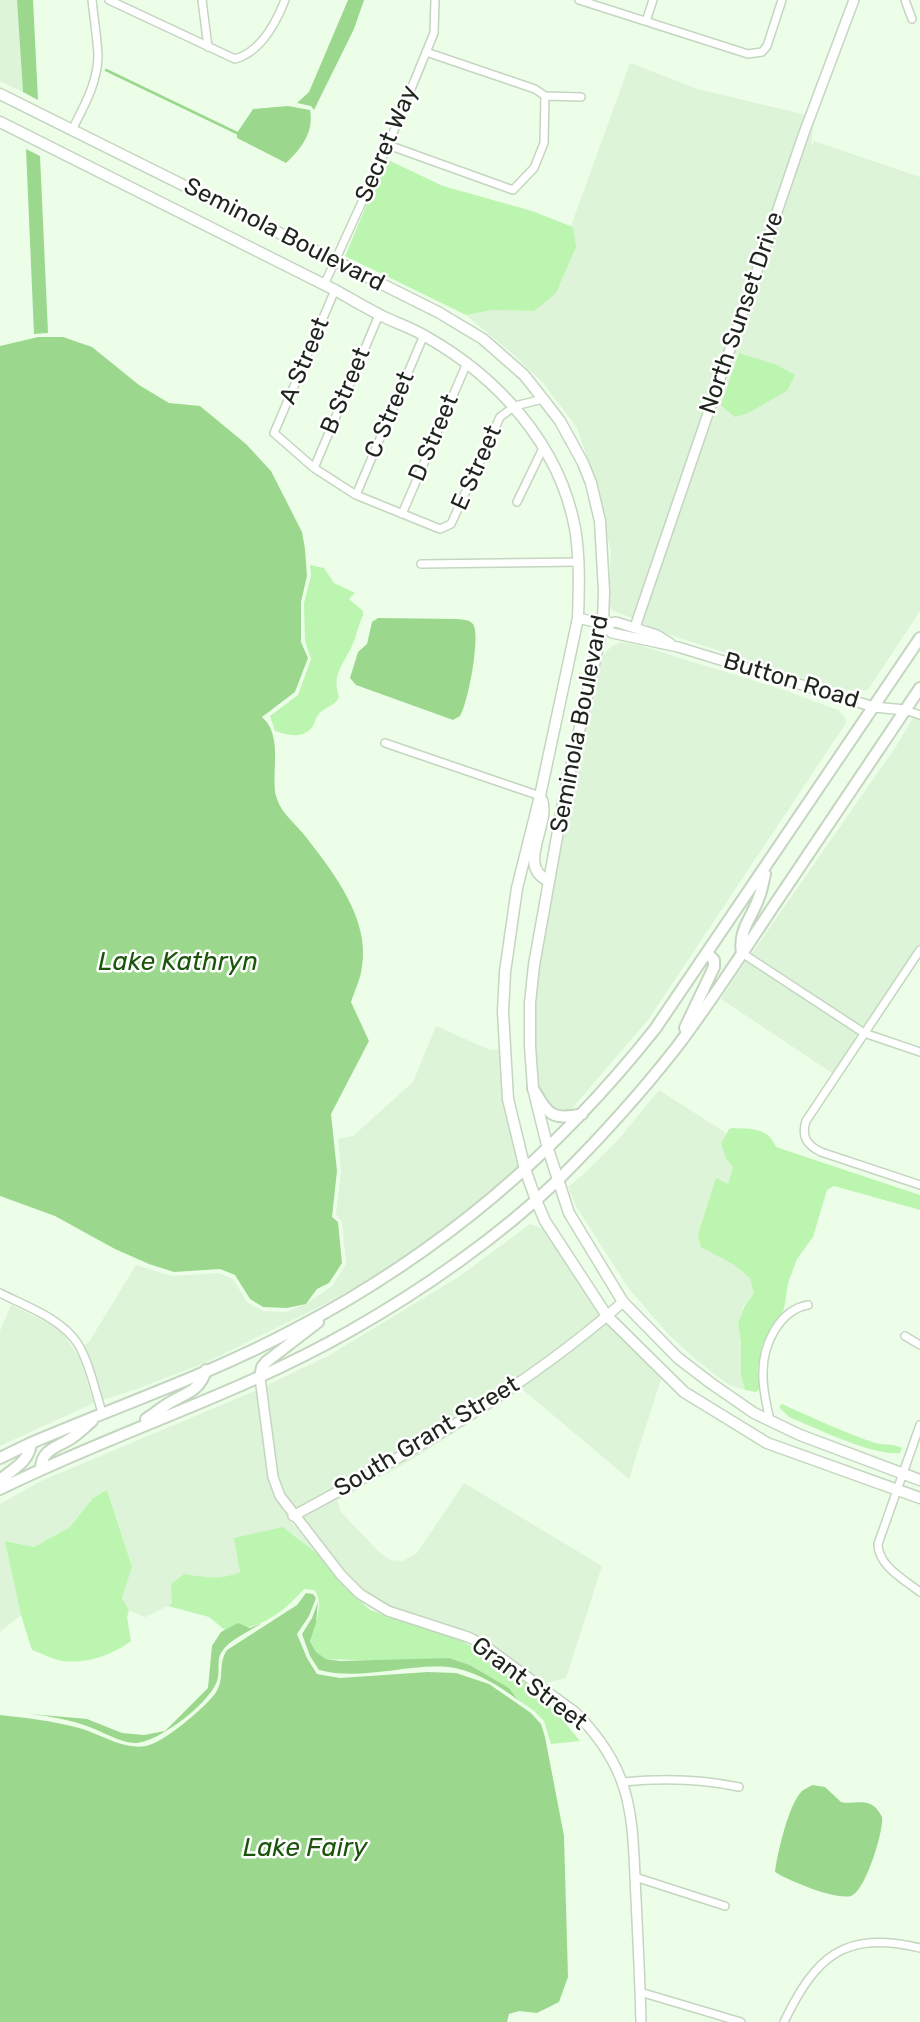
<!DOCTYPE html>
<style>
body{margin:0}
canvas{display:block;background:#ecfee8}
</style>
<canvas width="920" height="2022"></canvas>
<script>
const c = document.querySelector('canvas').getContext('2d');
c.lineJoin = 'round';
function fill(path, color) {
  c.fillStyle = color;
  c.fill(path, 'evenodd');
}
function strokePath(path, color, width, dash) {
  c.strokeStyle = color;
  c.lineWidth = width;
  c.lineCap = dash ? 'butt' : 'round';
  c.setLineDash(dash || []);
  c.stroke(path);
}
function label(font, color, halo, rows, align = 'center') {
  c.font = font + ' Rubik,sans-serif';
  c.lineWidth = 5;
  c.setLineDash([]);
  c.textBaseline = 'middle';
  c.strokeStyle = halo;
  c.fillStyle = color;
  for (const [text, x, y, turn = 0] of rows) {
    c.save();
    c.translate(x, y);
    c.rotate((+turn || 0) * Math.PI / 180);
    c.textAlign = isNaN(turn) ? turn : align;
    if (halo) c.strokeText(text, 0, 0);
    c.fillText(text, 0, 0);
    c.restore();
  }
}
const built = new Path2D(`
 M0,0H17L23,92L0,81Z
 M630,63L698,89L806,115L633,618L613,611L608,603L611,551L589,463L577,428L543,383L514,355L466,315L493,310L534,311L573,227L571,226Z
 M814,117L811,147L814,141L920,177V611L868,690L855,691L835,688L664,633L641,622Z
 M621,642L638,645L784,690L838,710L845,717L846,723L648,1020L569,1112L556,1111L548,1107L540,1090L535,1050L536,994L543,937L599,659L612,646Z
 M913,718L920,720V944L863,1027L752,953L897,745Z
 M746,961L858,1035L832,1073L721,999Z
 M436,1026L490,1050L502,1049L521,1168L428,1245L329,1302L207,1362L137,1389L103,1400L83,1346L89,1342L136,1265L172,1276L219,1273L233,1279L247,1302L263,1311L286,1312L306,1304L332,1286L346,1264L342,1222L336,1215L341,1171L338,1139L353,1136L413,1082Z
 M659,1090L726,1133L721,1144L726,1159L733,1167L728,1184L717,1179L701,1247L734,1265L750,1277L754,1293L744,1305L738,1323L741,1344V1375L745,1390L729,1385L695,1359L669,1335L629,1289L577,1208L568,1187L586,1172L619,1139Z
 M530,1224L545,1229L599,1316L482,1404L406,1449L295,1509L284,1493L278,1475L265,1386L328,1356L460,1276Z
 M11,1305L52,1325L64,1335L79,1357L94,1403L0,1446V1331Z
 M607,1316L663,1373L629,1479L522,1389L512,1396L411,1460L337,1501L341,1512L380,1553L390,1560L403,1561L417,1553L464,1483L602,1566L566,1678L545,1683L486,1640L470,1632L390,1606L362,1590L344,1572L301,1517L410,1458L486,1412L533,1378Z
 M257,1390L269,1478L276,1498L291,1522L319,1555L293,1534L235,1538L240,1572L226,1578H209L184,1574L172,1604L145,1617L129,1610L122,1598L132,1567L107,1490L93,1498L70,1527L34,1547L6,1541L21,1615L0,1632V1504L41,1481Z`);
const green = new Path2D(`
 M386,159L443,186L532,211L573,227L576,247L556,293L534,311L493,310L466,315L345,256Z
 M739,353L777,365L795,375L787,391L748,413L735,417L721,405Z
 M310,565L324,568L334,583L355,593L349,599L363,611V615C358,626 356,638 351,648C342,666 332,675 339,697C334,706 330,705 322,711C316,715 316,720 313,726C303,740 288,735 275,731L270,716L298,695L311,659L305,641L304,603L311,576Z
 M732,1128C751,1129 768,1127 776,1147L920,1195V1210L834,1186L827,1190L813,1237L797,1259L788,1283L784,1309L761,1354L758,1368L760,1388L756,1392L745,1390L741,1375V1344L738,1323L745,1305L754,1293L750,1278L734,1265L701,1247L698,1235L716,1178L728,1184L733,1167L726,1159L721,1143L729,1129Z
 M782,1404C813,1418 843,1432 875,1443C885,1446 893,1443 902,1448L900,1453C872,1456 816,1428 789,1417L779,1407Z
 M107,1490L132,1567L122,1598L129,1610L127,1617L131,1641C112,1655 88,1664 63,1661C53,1660 41,1653 32,1650L21,1615L5,1541L34,1547L70,1527L93,1498Z
 M283,1527L319,1555L338,1579L370,1610L459,1639L507,1668L523,1680L556,1712L580,1741L551,1744L544,1721L533,1710L518,1700L509,1688L470,1665L449,1658L391,1661L326,1659L316,1652L310,1640C315,1626 325,1602 314,1590L304,1589C291,1604 273,1620 253,1626C243,1629 234,1624 225,1630L209,1617L168,1606L172,1604L171,1584L184,1574C205,1577 220,1581 240,1572L234,1538Z`);
const water = new Path2D(`
 M17,0H33L38,100L23,92Z
 M348,0H364L354,29L314,110L311,106L297,103L309,92Z
 M288,106L310,110C314,132 302,148 286,163L237,138V133L253,109Z
 M26,149L40,156L48,333L34,334Z
 M38,337H63L92,347L139,385L169,403L200,406L246,444L271,471L302,532L305,549L307,576L301,602V642L308,658L295,692L262,717C285,737 269,777 277,799C282,814 296,824 306,837C333,872 370,919 362,966C361,978 355,990 351,1002L369,1041L331,1114L337,1171L332,1217L338,1222L342,1263L329,1283L317,1289L306,1304L287,1308L263,1307L250,1299L235,1275L220,1269L174,1272L149,1264L115,1249L55,1216L0,1196V346Z
 M378,618L457,619C463,620 469,619 473,624C481,635 468,704 460,716L453,720L356,685L350,678L358,652L367,644L372,622Z
 M306,1593L313,1594L316,1598L309,1616L297,1634L307,1658L317,1674L340,1678L428,1672L456,1673L489,1684L531,1713L541,1724L545,1737L564,1836L568,1977L559,2002L537,2013L519,2011L509,2014L507,2022H0V1715C27,1718 53,1721 79,1728C101,1734 123,1750 146,1746C163,1743 203,1709 214,1695C226,1681 217,1664 227,1650L297,1605Z
 M318,1602L316,1623L310,1641L316,1652L326,1659L340,1661L449,1658L470,1665L492,1678L509,1688L518,1700C499,1686 479,1673 455,1668C413,1661 364,1682 319,1670L310,1656L302,1634L312,1618Z
 M238,1623L250,1628L262,1623C250,1631 231,1639 223,1650C215,1660 221,1670 217,1681C210,1703 157,1744 134,1743C118,1742 100,1730 84,1725C63,1718 42,1715 20,1713L87,1719L122,1733L144,1735L165,1731L208,1688L212,1646L221,1632Z
 M812,1785L825,1787L841,1802C853,1805 865,1798 876,1808C877,1809 882,1816 882,1817C884,1831 865,1892 851,1896C835,1900 789,1881 775,1872C777,1854 789,1803 802,1791C803,1790 811,1786 812,1785Z`);
const stream = new Path2D(`
 M106,70L237,133`);
const minor = new Path2D(`
 M109,0L235,59C261,52 276,23 285,0
 M202,0L208,47
 M579,0L748,54L762,52L767,46L782,0
 M905,0L912,19
 M646,21L653,0
 M545,96L581,97
 M73,128C84,106 98,82 98,55C97,37 94,18 92,0
 M388,145L513,190L534,168L544,143L545,96L535,89L426,52
 M324,285L388,145L434,33L435,0
 M335,290L274,433L314,468L356,495L440,529L451,524L500,417L515,406L543,399
 M314,468L379,315
 M356,495L424,335
 M517,502L544,446
 M402,514L467,363
 M421,564L578,562
 M905,710L920,715
 M385,743L540,796
 M920,950L806,1121C801,1137 807,1145 821,1152L920,1185
 M742,953L864,1033L920,1052
 M0,1293C27,1307 61,1318 78,1344C90,1364 95,1391 102,1412
 M905,1336L920,1345
 M770,1421C767,1405 762,1389 763,1372C763,1345 779,1310 808,1305
 M920,1425L878,1544C878,1566 905,1580 920,1592
 M623,1782C662,1778 701,1779 739,1787
 M635,1877L725,1906
 M640,1992L741,2022
 M784,2022C816,1956 844,1930 920,1948`);
const tertiary = new Path2D(`
 M578,618L603,624L616,622L657,635L670,643
 M603,624L612,633L678,647L874,707L905,710
 M635,627L804,133L854,0
 M260,1378L273,1477L280,1496L341,1575L360,1594L388,1611L468,1637L484,1645L575,1712C636,1773 632,1819 636,1899C638,1940 640,1981 641,2022
 M293,1516C410,1453 523,1390 623,1302`);
const secondary = new Path2D(`
 M0,94L438,312L483,339L524,375L543,399L560,421L583,463L591,483L600,521L604,591L603,624L563,803L534,965L530,1003V1046L533,1088L548,1149L569,1213L623,1302L678,1358L712,1384L754,1413L800,1435L920,1480
 M0,122L335,290C351,299 366,308 382,316C396,323 412,328 425,336C498,377 559,444 575,528C580,557 579,588 578,618L540,796L517,888L505,972L503,1012L508,1099L525,1169L536,1200L545,1221L607,1316L684,1392L767,1443L920,1498
 M542,800C551,824 515,867 549,881`);
const primary = new Path2D(`
 M742,953C738,930 752,918 759,897C762,890 763,882 765,874
 M685,1028L714,967V960L708,954
 M533,1088C547,1114 552,1121 582,1114
 M260,1378L262,1367L266,1362L318,1322
 M146,1419C154,1414 161,1408 169,1403C186,1393 200,1391 206,1370
 M0,1458L31,1443C120,1405 214,1373 299,1327C441,1252 556,1154 655,1029L920,638
 M41,1469C41,1448 60,1447 73,1437C80,1432 86,1426 92,1421
 M0,1480C14,1468 29,1462 31,1443
 M0,1489C115,1432 238,1395 350,1331C421,1291 500,1236 559,1179C600,1138 640,1094 676,1048C714,998 748,944 783,892C829,824 875,756 920,688`);
const streetNames = [
 ["Secret Way",387,144,-67],
 ["Seminola Boulevard",284,235,27],
 ["North Sunset Drive",742,313,-71],
 ["A Street",305,361,-67],
 ["B Street",346,391,-67],
 ["C Street",390,415,-67],
 ["D Street",434,438,-67],
 ["E Street",477,468,-66],
 ["Button Road",791,681,17],
 ["Seminola Boulevard",580,724,-79],
 ["South Grant Street",427,1437,-31],
 ["Grant Street",529,1684,37]
];
const waterNames = [
 ["Lake Kathryn",178,962],
 ["Lake Fairy",305,1848]
];
fill(built, '#ddf4d8');
fill(green, '#bcf5b0');
fill(water, '#9bd88e');
strokePath(stream, '#9bd88e', 2.5);
strokePath(minor, '#c4d6c0', 10);
strokePath(tertiary, '#c4d6c0', 12);
strokePath(secondary, '#c4d6c0', 13);
strokePath(primary, '#c4d6c0', 14);
strokePath(minor, '#fff', 7);
strokePath(tertiary, '#fff', 9);
strokePath(secondary, '#fff', 10);
strokePath(primary, '#fff', 10);
label('24px', '#1e251d', '#fff', streetNames);
label('italic 26px', '#1b550b', '#fff', waterNames);
</script>
